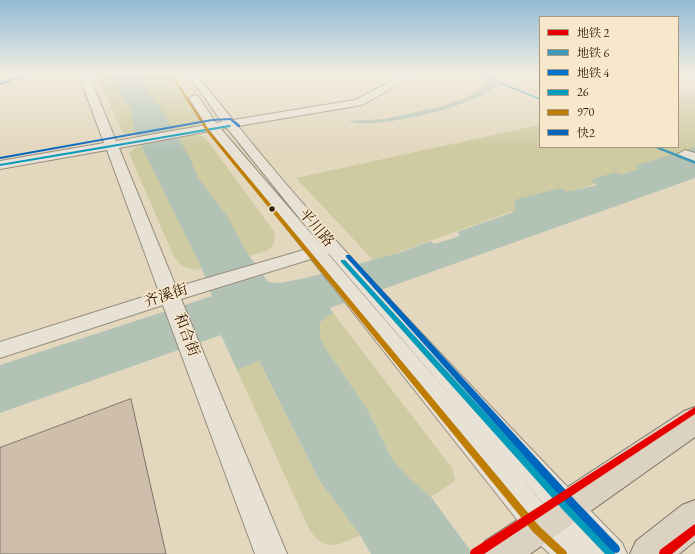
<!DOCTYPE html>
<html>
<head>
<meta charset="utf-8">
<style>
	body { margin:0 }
	#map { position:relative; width:695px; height:554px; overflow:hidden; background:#e3d7be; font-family:"EB Garamond","Noto Serif SC",serif }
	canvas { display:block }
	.legend { position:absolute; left:539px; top:16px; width:140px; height:132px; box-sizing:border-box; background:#f7e8cb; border:1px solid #ab9881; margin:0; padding:5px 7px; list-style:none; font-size:12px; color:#392012 }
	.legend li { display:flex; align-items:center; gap:8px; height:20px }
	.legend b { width:20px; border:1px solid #ab9881 }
</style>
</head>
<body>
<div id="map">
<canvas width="695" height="554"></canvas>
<ul class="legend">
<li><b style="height:5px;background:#e60000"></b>地铁 2</li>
<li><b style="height:5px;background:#3e9aba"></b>地铁 6</li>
<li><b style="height:5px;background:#0072ce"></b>地铁 4</li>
<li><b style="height:5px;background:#069bbb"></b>26</li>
<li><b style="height:5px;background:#be7e05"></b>970</li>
<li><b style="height:5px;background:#0065bd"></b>快2</li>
</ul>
</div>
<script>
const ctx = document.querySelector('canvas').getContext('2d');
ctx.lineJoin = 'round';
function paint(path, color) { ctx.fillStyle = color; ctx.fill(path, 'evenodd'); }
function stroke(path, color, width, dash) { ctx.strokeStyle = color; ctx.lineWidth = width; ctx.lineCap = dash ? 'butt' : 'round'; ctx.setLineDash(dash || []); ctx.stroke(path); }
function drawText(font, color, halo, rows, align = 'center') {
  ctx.font = font + ' "EB Garamond","Noto Serif SC",serif'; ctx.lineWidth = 3; ctx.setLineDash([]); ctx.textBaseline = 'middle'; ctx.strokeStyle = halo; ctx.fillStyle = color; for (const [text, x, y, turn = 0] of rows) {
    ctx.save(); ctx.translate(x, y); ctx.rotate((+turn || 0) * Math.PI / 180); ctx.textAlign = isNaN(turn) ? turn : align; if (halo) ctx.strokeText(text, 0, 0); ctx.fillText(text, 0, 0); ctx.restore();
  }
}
paint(new Path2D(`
	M95 73H173L203 124C191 128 133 137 123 133Z
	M695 92V151L521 208 374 261 296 178 540 125V147H678V96Z
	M193 135 202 136 207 140 275 233 274 244 267 251 194 270 182 266 174 257 129 153 137 146Z
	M333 313 452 468 455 479 453 482 431 497 411 480 393 461 367 409 324 346 320 338V323L327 316Z
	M258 360 319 480 360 535C339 545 327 553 310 531L237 370Z`), '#cecaa1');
paint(new Path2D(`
	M111 73H139L151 96 159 105 190 158 198 178 227 216 246 251 268 282 280 283 306 278 398 253 431 241 434 244 460 236 457 232 511 213 516 209 514 200 561 188 567 192 597 185 590 180 616 172 621 175 639 169 635 166 695 147V178L330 308 333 313 327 316 320 323V338L324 346 367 409 393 461 411 480 431 497 473 554H371L360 535 319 480 259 361 237 370 221 335 0 413V365L212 296 202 269 135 133 131 110 115 86 114 78Z
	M479 73C487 73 491 74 496 80L497 86C477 106 373 131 348 121L385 119 440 107 465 98 487 85V79Z`), '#b2c3b6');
const building = new Path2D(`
	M131 399 166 554H0V448Z`);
paint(building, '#cfbeac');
stroke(building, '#7e7567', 1);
const minor = new Path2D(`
	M78 73H88L116 141 206 125 189 98 194 95 198 96 216 123 222 122 187 73H195L233 120 355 100 407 73H417L416 75 362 105 238 126C297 200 362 270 427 339 492 408 556 476 622 543L627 554H550L530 536 311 259 181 299 287 554H255L163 305 0 358V342L159 292 107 150 0 169V161L104 143ZM227 128 321 245 221 129ZM210 131 304 250 176 287 119 148ZM328 254H329L462 409ZM510 465 555 517 552 514Z
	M686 73H695V77L687 75Z
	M685 150 695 153V162L680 157 678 154Z`);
const major = new Path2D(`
	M695 407V437L530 554H479L485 541 684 411Z
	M695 500V541L679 554H630L636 541 682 505Z`);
stroke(minor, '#978d7d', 2);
stroke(major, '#7e7567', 2);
paint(minor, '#e8e1d5');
paint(major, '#dbd2c1');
paint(new Path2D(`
	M229 125 231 126 230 127 0 166V164Z
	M341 260H345L569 504 614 551 615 554H605L563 510 341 262Z`), '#069bbb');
paint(new Path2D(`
	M173 76 209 130 539 526 566 551 567 554H557L533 532 207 132 172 77Z`), '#be7e05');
paint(new Path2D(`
	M231 118 240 125V127H238L230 120 212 121 0 159V157L212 119Z
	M346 255H350L574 499 619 546 620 549 619 552 616 553 613 552 568 505 346 257Z`), '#0065bd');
paint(new Path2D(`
	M695 407V414L484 554H470L471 550Z
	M695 524V535L672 554H659L660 550 692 526Z`), '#e60000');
paint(new Path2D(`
	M474 73H477L540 98V100Z
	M653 147H659L695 161V164Z`), '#3e9aba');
paint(new Path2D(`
	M29 73H32L0 85V83Z`), '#0072ce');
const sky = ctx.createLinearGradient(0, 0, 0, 150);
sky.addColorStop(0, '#92bad4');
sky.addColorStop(0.49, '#f2ede2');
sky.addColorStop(1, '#f2ede200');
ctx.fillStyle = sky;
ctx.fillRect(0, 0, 695, 150);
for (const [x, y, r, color] of [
	[272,209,3.5,"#392012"]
]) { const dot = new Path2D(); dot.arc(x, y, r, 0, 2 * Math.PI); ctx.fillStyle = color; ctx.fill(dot); stroke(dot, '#f7e8cb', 1.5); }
drawText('15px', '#392012', '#f7e8cb', [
	["平川路",316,228,50],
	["齐溪街",166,296,-18],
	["和合街",186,335,69]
]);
</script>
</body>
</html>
